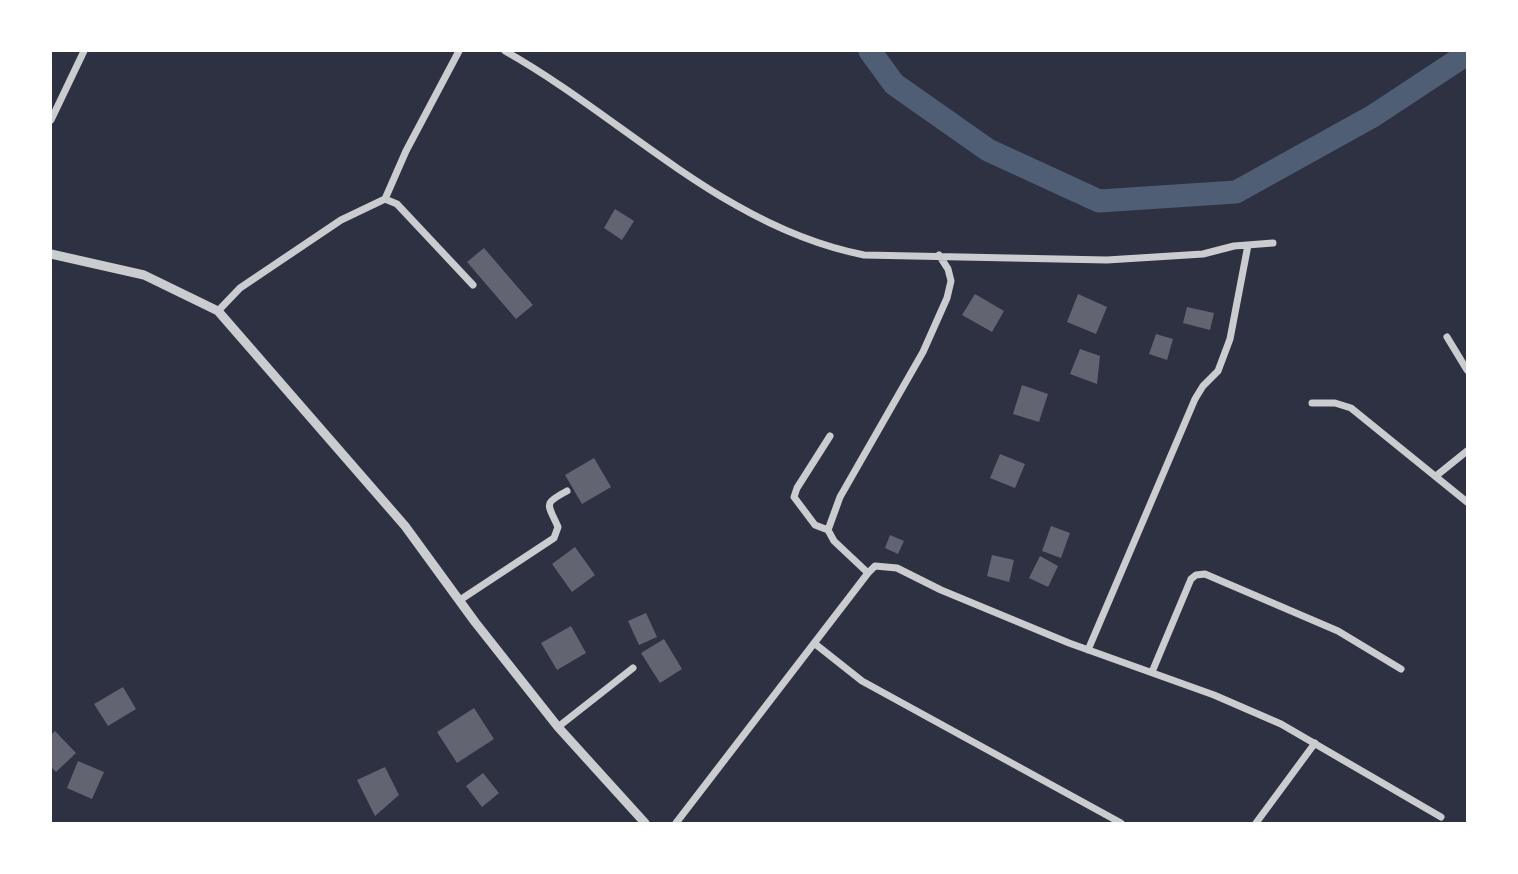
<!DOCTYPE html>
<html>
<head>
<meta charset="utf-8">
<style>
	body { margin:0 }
	#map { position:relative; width:1518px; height:874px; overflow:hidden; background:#2d3142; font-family:Commissioner,sans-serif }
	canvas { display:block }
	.frame { position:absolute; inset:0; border:52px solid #fff; pointer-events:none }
</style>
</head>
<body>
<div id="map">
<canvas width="1518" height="874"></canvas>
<div class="frame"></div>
</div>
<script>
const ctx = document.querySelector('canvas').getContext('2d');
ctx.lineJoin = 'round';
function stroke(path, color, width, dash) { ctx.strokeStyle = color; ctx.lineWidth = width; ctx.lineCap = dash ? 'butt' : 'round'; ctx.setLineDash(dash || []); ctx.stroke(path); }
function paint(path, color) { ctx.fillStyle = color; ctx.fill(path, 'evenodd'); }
stroke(new Path2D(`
	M870 51 894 84 988 150 1099 201 1236 192 1373 116 1467 54`), '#4f5d75', 23);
paint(new Path2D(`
	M615 209 634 221 622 240 604 228Z
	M484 248 533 305 516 319 467 262Z
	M975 294 1004 311 992 332 962 315Z
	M1078 294 1107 307 1096 334 1067 322Z
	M1187 307 1214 313 1210 330 1183 323Z
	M1156 334 1173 339 1167 360 1149 354Z
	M1080 349 1100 356 1097 384 1070 374Z
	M1022 385 1048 394 1039 422 1013 414Z
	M1000 454 1025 464 1015 488 990 478Z
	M594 458 611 487 582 504 565 475Z
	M1051 526 1070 533 1061 558 1042 551Z
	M890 535 904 541 898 554 885 548Z
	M575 547 595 575 572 592 552 564Z
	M992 555 1014 560 1009 582 987 576Z
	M1040 556 1058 566 1048 587 1029 578Z
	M646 613 657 637 639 645 628 621Z
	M571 626 586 653 557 670 541 643Z
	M664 639 682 669 660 683 641 653Z
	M123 687 136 709 108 726 94 704Z
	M474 708 494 739 457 763 437 732Z
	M55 731 76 753 56 772 51 767V735Z
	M78 761 104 772 92 799 67 788Z
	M385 767 399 795 375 816 357 780Z
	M483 773 499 793 482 807 466 786Z`), '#626471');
stroke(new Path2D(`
	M505 51C624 118 725 228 864 255L1107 260 1203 254 1234 246 1273 243
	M51 120 84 51
	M385 199 406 151 459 51
	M218 311 240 288 341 220 385 199 397 204 473 285
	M1447 337 1467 370
	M1312 403H1335L1351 408 1467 502
	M1436 476 1467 451
	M828 530 815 525 794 497 797 488 830 436
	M868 573 834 541 828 530 840 497 923 352 947 298 951 281 948 269 939 255
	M460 600 554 538 558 527C548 504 542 504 567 491
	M814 643 862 681 1121 823
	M1088 650 1195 399 1203 386 1218 371 1230 339 1248 245
	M1152 672 1191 579 1196 575 1205 574 1338 631 1401 669
	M558 727 633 668
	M676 823 868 573 875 566 897 568 941 590 1069 643 1214 695 1281 724 1441 817
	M1256 823 1315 743`), '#caccd0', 7);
stroke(new Path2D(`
	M51 254 144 275 218 311 405 526 475 622 558 727 645 823`), '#caccd0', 9);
</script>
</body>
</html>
